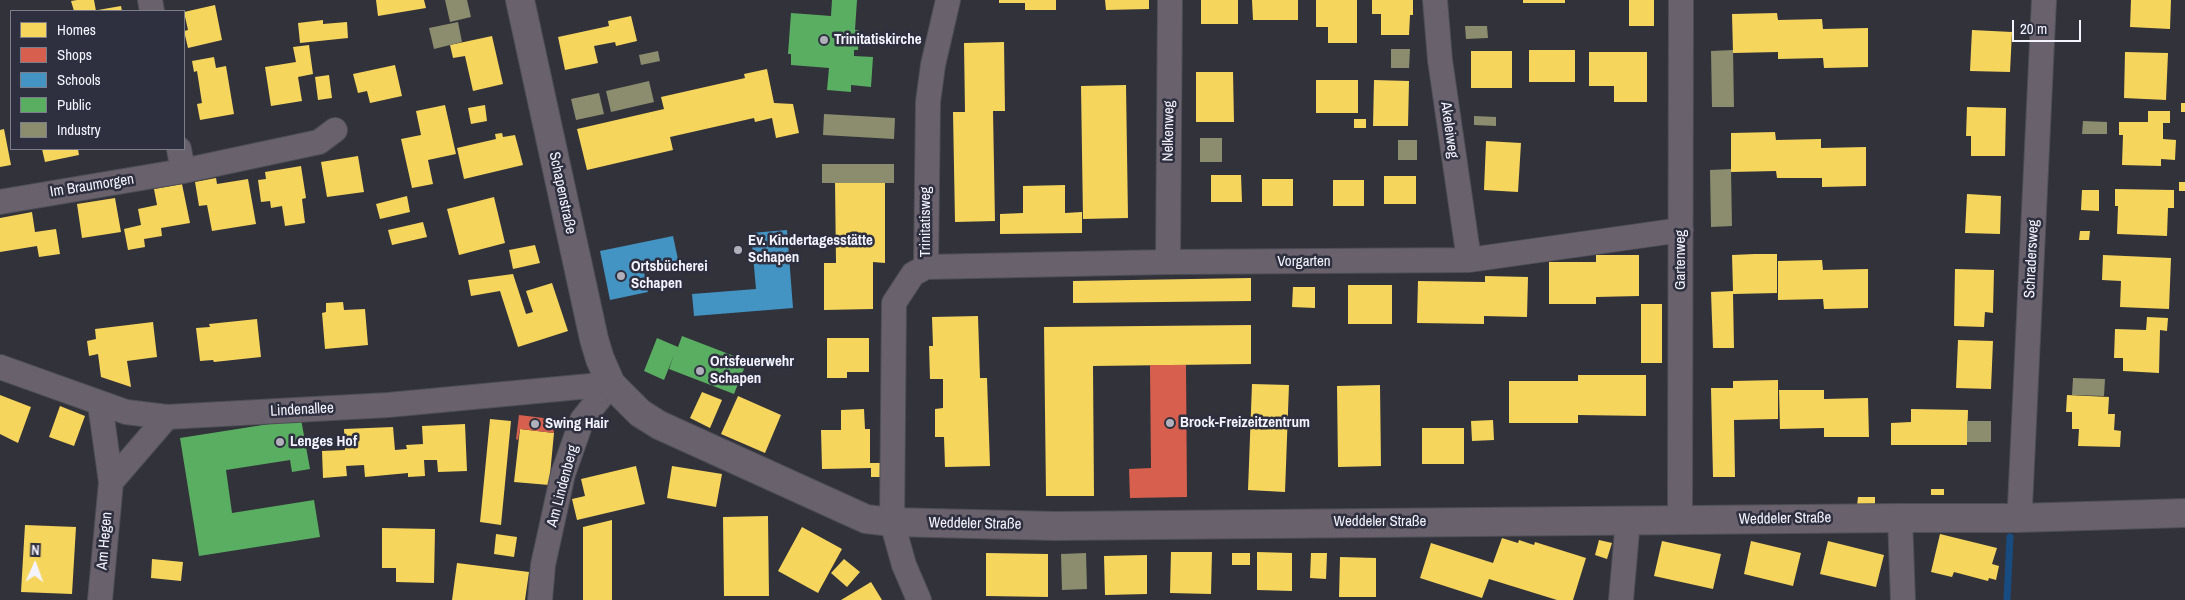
<!DOCTYPE html>
<html>
<head>
<meta charset="utf-8">
<style>
	body { margin:0 }
	#map { position:relative; width:2185px; height:600px; overflow:hidden; background:#32323b; font-family:"Archivo Narrow",sans-serif }
	canvas { display:block }
	.legend { position:absolute; left:10px; top:10px; width:175px; height:140px; box-sizing:border-box; background:#2e2f3f; border:1px solid #7d7e8c; margin:0; padding:6px 9px; list-style:none; font-size:15px; color:#f3f4ff }
	.legend li { display:flex; align-items:center; gap:10px; height:25px }
	.legend b { width:25px; border:1px solid #7d7e8c }
	.north { position:absolute; left:10px; top:540px; width:50px; height:50px; -webkit-text-stroke:4px #2e2f3f; paint-order:stroke; rotate:2deg; font-size:14px; font-weight:700; line-height:20px; text-align:center; color:#f3f4ff }
	.north::after { content:''; display:block; margin:auto; width:18px; height:22px; background:#f3f4ff; clip-path:polygon(50% 0,100% 100%,50% 72%,0 100%) }
	.scale { position:absolute; left:2012px; top:20px; width:69px; height:22px; box-sizing:border-box; border:2px solid #f3f4ff; border-top:0; padding-left:6px; font-size:15px; line-height:18px; white-space:nowrap; color:#f3f4ff; -webkit-text-stroke:4px #2e2f3f; paint-order:stroke }
</style>
</head>
<body>
<div id="map">
<canvas width="2185" height="600"></canvas>
<ul class="legend">
<li><b style="height:14px;background:#f6d55c"></b>Homes</li>
<li><b style="height:14px;background:#d6604d"></b>Shops</li>
<li><b style="height:14px;background:#4393c3"></b>Schools</li>
<li><b style="height:14px;background:#5aae61"></b>Public</li>
<li><b style="height:14px;background:#8c8c6e"></b>Industry</li>
</ul>
<div class="north">N</div>
<div class="scale">20 m</div>
</div>
<script>
const ctx = document.querySelector('canvas').getContext('2d');
ctx.lineJoin = 'round';
function paint(path, color) { ctx.fillStyle = color; ctx.fill(path, 'evenodd'); }
function stroke(path, color, width, dash) { ctx.strokeStyle = color; ctx.lineWidth = width; ctx.lineCap = dash ? 'butt' : 'round'; ctx.setLineDash(dash || []); ctx.stroke(path); }
function drawText(font, color, halo, rows, align = 'center') {
  ctx.font = font + ' "Archivo Narrow",sans-serif'; ctx.lineWidth = 5; ctx.setLineDash([]); ctx.textBaseline = 'middle'; ctx.strokeStyle = halo; ctx.fillStyle = color; for (const [text, x, y, turn = 0] of rows) {
    ctx.save(); ctx.translate(x, y); ctx.rotate((+turn || 0) * Math.PI / 180); ctx.textAlign = isNaN(turn) ? turn : align; if (halo) ctx.strokeText(text, 0, 0); ctx.fillText(text, 0, 0); ctx.restore();
  }
}
paint(new Path2D(`
	M77 0H94L96 11H74L71 1Z
	M376 0H424L426 8 378 16Z
	M999 0H1056V10H1025V3H999Z
	M1105 0H1149V9L1106 10Z
	M1201 0H1238V24H1201Z
	M1252 0H1298V20H1253Z
	M1316 0H1357V43H1328V27H1316Z
	M1372 0H1413V15H1410L1409 35H1381V14H1372Z
	M1523 0H1565V3H1523Z
	M1629 0H1654V26H1629Z
	M2131 0H2171L2170 29 2130 27Z
	M215 5 222 40 188 48 184 31 188 30 184 12Z
	M121 6 122 11H98V10Z
	M1777 13 1778 20 1822 19 1823 29 1868 28V67L1824 68 1823 58 1778 59V52L1733 53 1732 14Z
	M631 16 637 41 616 46 615 42 594 46 598 63 565 70 558 37 609 26 608 21Z
	M323 20V24L347 22 348 38 300 43 298 23Z
	M1972 30 2012 32 2010 72 1970 71Z
	M492 36 503 84 473 91 465 56 453 58 450 45Z
	M1004 42 1005 111H993L995 221 955 222 953 112H965L964 43Z
	M309 45 313 74 298 77 302 101 271 106 265 67 296 62 293 47Z
	M1529 50H1575V82H1529Z
	M1471 51H1512V88H1471Z
	M1589 52H1647V102H1614V86H1589Z
	M2125 52 2168 53 2166 100 2124 98Z
	M214 57 216 68 226 66 234 114 200 120 197 104 202 103 197 71 194 72 192 61Z
	M395 65 402 96 370 103 367 91 358 93 353 74Z
	M767 69 774 103 793 104 799 133 776 138 772 118 755 122 754 118 670 137 673 150 587 170 577 129 664 109 661 97 745 78 744 74Z
	M1196 72H1233L1234 122H1196Z
	M329 75 332 98 318 100 315 77Z
	M1316 80H1358V113H1316Z
	M1374 80 1409 81 1408 126H1373Z
	M1126 85 1128 218 1083 219 1081 86Z
	M2181 103H2185V112H2181Z
	M445 105 456 154 428 160 433 184 412 188 401 139 421 135 416 111Z
	M485 105 487 121 471 124 468 108Z
	M1967 107 2006 108 2005 156H1971V136H1966Z
	M2148 111H2170V123H2163V139L2176 140 2175 160 2161 159V166L2122 165 2123 135H2119V122H2148Z
	M1354 119H1366V128H1354Z
	M4 129 11 165 0 167V130Z
	M1775 132 1776 140 1821 139V148L1866 147V186L1822 187V178H1777L1776 171 1731 172V133Z
	M502 133 503 137 515 135 523 165 464 179 457 148 496 139 495 134Z
	M1486 141 1521 143 1518 192 1484 190Z
	M42 149H78L79 155 45 162Z
	M358 156 364 192 327 197 321 162Z
	M301 166 306 198 302 199 305 223 285 226 282 206 271 208 270 201 261 202 258 180 266 179 265 172Z
	M1211 175H1241L1242 202H1211Z
	M1384 176H1416V204H1384Z
	M216 178 217 184 248 179 256 224 212 231 207 205 199 206 195 182Z
	M1262 179H1293V206H1262Z
	M1333 180H1364V206H1333Z
	M835 182 885 183V263L873 262V309L824 310V263H836Z
	M2179 182H2185V191H2179Z
	M182 184 190 223 161 228 162 236 144 239 145 247 128 250 124 229 141 225 138 209 157 205 154 189Z
	M1065 185V213L1082 212V233L1000 234V214L1023 213V186Z
	M2115 189 2174 190V208H2168L2167 236 2117 234 2118 206H2115Z
	M2082 190H2099V211L2081 210Z
	M1967 194 2001 196 2000 234 1965 233Z
	M407 196 410 212 380 219 376 204Z
	M494 197 505 243 459 255 447 209Z
	M115 198 121 232 82 238 77 204Z
	M32 212 35 232 56 229 60 254 39 257 37 246 0 252V218Z
	M423 222 427 237 392 245 388 230Z
	M2080 231H2090L2089 240H2079Z
	M535 245 540 263 513 269 509 250Z
	M1755 254H1777V293L1733 294 1734 348H1713L1711 292 1733 291 1732 255Z
	M1596 255H1639V296L1596 297V304H1549V262H1596Z
	M2103 255 2171 258 2169 309 2120 307 2121 281 2102 280Z
	M1822 260 1823 270 1868 269V308L1824 309 1823 299 1778 300V261Z
	M1955 269 1994 270 1993 313 1985 312 1984 327 1954 326Z
	M513 274 526 314 533 312 526 291 552 283 568 331 518 347 500 291 471 296 468 280Z
	M1485 276 1528 277 1527 317 1484 316V324L1417 323 1418 281 1485 282Z
	M1251 278V301L1073 303V281Z
	M1348 285H1392V324H1348Z
	M1293 287H1315V308L1292 307Z
	M343 302 344 310 365 309 368 345 325 349 322 313 326 312V303Z
	M1641 304H1662V363H1641Z
	M978 316 980 378H987L990 466 945 467 944 437H935V409L943 408V379H930L929 346H933L932 317Z
	M2147 317 2168 318 2167 331 2160 330 2159 373 2123 371V358H2114L2115 329 2146 330Z
	M257 319 261 357 214 362 213 360 200 361 196 328 210 327 209 324Z
	M153 322 157 357 127 361 131 387 101 377 98 354 89 356 87 341 96 339 95 329Z
	M1251 325V364L1093 366 1094 496H1046L1044 327Z
	M827 338H869V372H847V378H827Z
	M1958 340 1993 341 1991 389 1956 388Z
	M1578 375H1646V416L1578 415V423H1509V381H1578Z
	M1778 380V419L1734 420 1735 477H1713L1711 388H1733V381Z
	M1252 384 1289 385 1285 492 1248 490Z
	M1380 385 1381 466 1338 467 1337 386Z
	M1779 390H1824V399L1868 398 1869 437H1824V428L1780 429Z
	M702 392 722 400 710 428 690 418Z
	M0 395 31 407 18 443 0 434Z
	M2067 395 2109 397 2108 414H2115L2114 430 2121 431 2120 447 2078 446 2079 429H2072V412H2066Z
	M738 396 781 415 765 453 721 434Z
	M60 406 85 416 74 446 49 437Z
	M864 409 865 429H870V463H880V477H871V468L822 469 821 430H841V410Z
	M1911 409 1968 410 1967 445H1891V423L1911 422Z
	M490 419 511 421 501 525 480 522Z
	M1493 420 1494 440 1472 441 1471 421Z
	M465 424 467 471 438 472 437 460H424L425 476 408 477V473L365 477 364 465 346 466 347 476 323 478 322 451 345 450 344 429 393 427 395 450 407 449 406 445 423 444 422 426Z
	M1422 428H1464V464H1422Z
	M520 429 554 433 549 485 514 482Z
	M636 466 645 504 577 520 572 499 585 496 581 479Z
	M672 466 722 474 716 507 667 498Z
	M1931 489H1944V495H1931Z
	M1858 497H1875V506H1857Z
	M768 516 769 596H724L723 517Z
	M612 520V600H583V527Z
	M25 525 76 527 72 594 21 592Z
	M802 527 842 549 818 593 778 571Z
	M382 528 435 529 434 583 396 582V568H382Z
	M496 534 517 537 514 557 494 554Z
	M1940 534 1997 548 1992 564 1999 566 1996 580 1989 578 1988 581 1954 572 1952 577 1931 572Z
	M1502 538 1518 543 1519 540 1534 545 1535 542 1586 558 1573 600H1557L1489 579 1482 598 1420 578 1431 543 1493 563Z
	M1599 540 1612 543 1607 559 1595 555Z
	M1662 541 1721 554 1713 589 1654 576Z
	M1751 541 1801 553 1793 586 1744 574Z
	M1828 541 1884 555 1876 587 1820 574Z
	M1171 552H1212L1211 594 1170 593Z
	M1257 552 1292 553V591L1257 590Z
	M986 553 1048 554V597L986 596Z
	M1232 553H1250V565H1232Z
	M1311 553H1327L1326 579 1310 578Z
	M1147 555V594L1105 595 1104 556Z
	M1340 557 1376 558V597H1339Z
	M152 559 183 562 181 581 151 578Z
	M844 559 860 572 847 587 831 573Z
	M457 563 529 572 525 600H452Z
	M871 582 882 600H841Z`), '#f6d55c');
paint(new Path2D(`
	M1150 365H1186L1187 497 1130 498 1129 469 1151 468Z
	M519 415 552 419 554 433 520 429 518 440 516 439Z`), '#d6604d');
paint(new Path2D(`
	M787 230 793 308 694 316 692 294 756 289 751 233Z
	M673 236 679 264 644 272 648 292 610 300 600 251Z`), '#4393c3');
paint(new Path2D(`
	M832 0H857L855 30H859L858 50H854V56L873 57 871 87 851 85V92L827 90 829 68 791 65V54H788L791 13 831 16Z
	M682 336 747 361 734 394 669 369 674 355 664 380 644 371 657 338 678 347Z
	M301 419 310 469 292 472 290 460 226 470 232 513 314 500 320 537 199 556 180 438Z`), '#5aae61');
paint(new Path2D(`
	M445 0H467L471 17 450 22Z
	M458 22 462 42 434 49 429 28Z
	M1465 26H1487L1488 38 1466 39Z
	M1391 49H1410L1409 68H1391Z
	M1733 50 1734 107H1712L1711 51Z
	M658 51 660 61 641 65 639 55Z
	M649 81 654 102 611 112 606 91Z
	M599 93 604 114 576 120 571 99Z
	M824 114 895 118 894 139 823 135Z
	M1474 116 1496 117V126L1474 125Z
	M2083 121 2107 122V134H2082Z
	M1200 138H1222V162H1200Z
	M1398 140H1417V160H1398Z
	M822 164H894V183H822Z
	M1731 169 1732 226 1711 227 1710 170Z
	M2073 378 2105 379 2104 396 2072 395Z
	M1967 421H1991V442H1967Z
	M1086 553 1087 589 1062 590 1061 554Z`), '#8c8c6e');
stroke(new Path2D(`
	M2007 600 2010 537`), '#184c81', 7);
const minor = new Path2D(`
	M150 0 152 11
	M1435 0 1440 60 1469 260
	M183 171 319 142 335 130
	M0 202 183 171 179 149
	M1168 262 1170 0
	M926 267 1168 262 1469 260 1681 230
	M0 367 126 412 167 417 388 405 611 384
	M100 404 111 482
	M1900 518 1903 600
	M2018 518 2020 506 2044 0
	M1680 521 1681 0
	M100 600 111 482 167 417
	M540 600 543 565 563 474 582 420 611 384
	M919 600 904 565 892 522 894 303 913 274 926 267 928 102 933 65 948 0
	M1621 600 1628 520`);
const tertiary = new Path2D(`
	M520 0 594 339 600 359 611 384 640 413 659 425 866 519 892 522 1055 526 1900 518H2018L2185 513`);
stroke(minor, '#4e4e56', 26);
stroke(tertiary, '#4e4e56', 30);
stroke(minor, '#69626c', 24);
stroke(tertiary, '#69626c', 28);
for (const [x, y, r, color] of [
	[824,40,5,"#afb0ba"],
	[738,250,5,"#afb0ba"],
	[621,276,5,"#afb0ba"],
	[700,371,5,"#afb0ba"],
	[1170,423,5,"#afb0ba"],
	[535,424,5,"#afb0ba"],
	[280,442,5,"#afb0ba"]
]) { const dot = new Path2D(); dot.arc(x, y, r, 0, 2 * Math.PI); ctx.fillStyle = color; ctx.fill(dot); stroke(dot, '#2e2f3f', 2); }
drawText('bold 15px', '#f3f4ff', '#2e2f3f', [
	["Trinitatiskirche",834,40],
	["Ev. Kindertagesstätte",748,241],
	["Schapen",748,258],
	["Ortsbücherei",631,267],
	["Schapen",631,284],
	["Ortsfeuerwehr",710,362],
	["Schapen",710,379],
	["Brock-Freizeitzentrum",1180,423],
	["Swing Hair",545,424],
	["Lenges Hof",290,442]
], 'left');
drawText('15px', '#f3f4ff', '#2e2f3f', [
	["Akeleiweg",1449,130,82],
	["Nelkenweg",1169,131,-89],
	["Im Braumorgen",92,186,-9],
	["Schapenstraße",562,193,78],
	["Trinitatisweg",926,222,-90],
	["Schradersweg",2032,259,-87],
	["Gartenweg",1681,260,-90],
	["Vorgarten",1304,262],
	["Lindenallee",302,410,-3],
	["Am Lindenberg",563,486,-75],
	["Weddeler Straße",1785,519,-1],
	["Weddeler Straße",1380,522],
	["Weddeler Straße",975,524,1],
	["Am Hegen",105,541,-85]
]);
</script>
</body>
</html>
